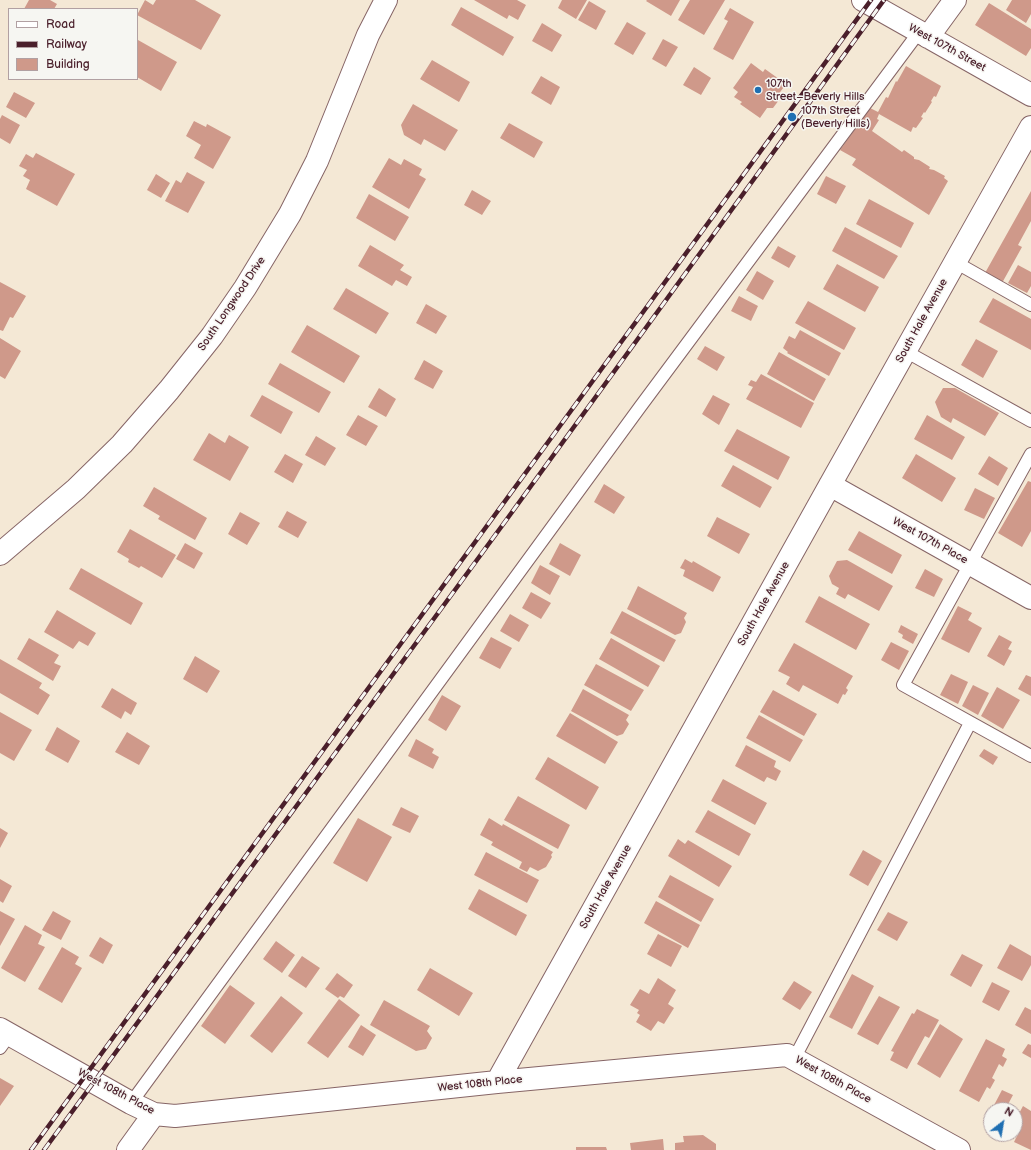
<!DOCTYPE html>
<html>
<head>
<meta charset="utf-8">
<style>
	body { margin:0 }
	#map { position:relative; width:1031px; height:1150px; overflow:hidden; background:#f4e8d5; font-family:"Balsamiq Sans",sans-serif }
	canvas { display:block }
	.legend { position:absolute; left:8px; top:8px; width:130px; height:72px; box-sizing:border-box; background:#f6f6f2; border:1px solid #b1a0a2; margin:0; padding:5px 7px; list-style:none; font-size:12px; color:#4a1f2b }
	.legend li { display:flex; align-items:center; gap:8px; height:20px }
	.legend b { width:20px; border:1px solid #b1a0a2 }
	.north { position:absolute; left:983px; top:1102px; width:40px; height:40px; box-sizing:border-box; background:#f6f6f2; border:1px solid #b1a0a2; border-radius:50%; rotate:31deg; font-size:11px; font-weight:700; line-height:16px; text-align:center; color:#4a1f2b }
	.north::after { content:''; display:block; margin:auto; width:14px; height:18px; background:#1f6fb2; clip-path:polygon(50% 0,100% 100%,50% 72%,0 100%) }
</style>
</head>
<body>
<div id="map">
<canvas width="1031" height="1150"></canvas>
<ul class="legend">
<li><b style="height:5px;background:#fff"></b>Road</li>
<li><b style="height:5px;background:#4a1f2b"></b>Railway</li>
<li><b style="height:11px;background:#cf998a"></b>Building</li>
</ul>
<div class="north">N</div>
</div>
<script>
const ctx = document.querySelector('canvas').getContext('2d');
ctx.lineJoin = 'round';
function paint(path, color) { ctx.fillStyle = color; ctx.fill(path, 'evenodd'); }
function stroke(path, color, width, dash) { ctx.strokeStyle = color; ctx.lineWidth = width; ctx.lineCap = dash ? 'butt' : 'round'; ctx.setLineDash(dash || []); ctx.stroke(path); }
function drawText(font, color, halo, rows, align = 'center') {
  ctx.font = font + ' "Balsamiq Sans",sans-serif'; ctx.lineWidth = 3; ctx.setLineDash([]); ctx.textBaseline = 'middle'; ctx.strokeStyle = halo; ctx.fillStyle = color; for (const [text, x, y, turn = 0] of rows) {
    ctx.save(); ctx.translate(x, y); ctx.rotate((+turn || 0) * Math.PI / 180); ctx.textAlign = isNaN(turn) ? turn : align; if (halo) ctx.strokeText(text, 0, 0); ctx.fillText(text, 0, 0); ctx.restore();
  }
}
paint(new Path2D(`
	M29 0H50L57 4 54 9H24Z
	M145 0 153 5 156 0H195L221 15 201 50 137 15Z
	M474 0H517L526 5 518 20 509 15 507 19Z
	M562 0H587L576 19 558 8Z
	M647 0H680L671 16 646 1Z
	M690 0H725L704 35 678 20Z
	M1012 0H1031V14L1026 23 1006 10Z
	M589 1 606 11 596 30 578 20Z
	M989 3 1031 29V48L1026 56 975 25Z
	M461 7 514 37 503 56 451 25Z
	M730 8 754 22 733 60 713 49 728 21 724 19Z
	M627 22 646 33 633 55 614 44Z
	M542 23 562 35 552 52 532 41Z
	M663 39 678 47 666 67 652 59Z
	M138 40 177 62 161 91 137 77Z
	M432 60 470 82 459 102 420 79Z
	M751 63 763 72 765 69 786 84 778 95 779 100 773 108H767L760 118 740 104 742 102 734 97 738 92 733 88Z
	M906 66 941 86 936 97 934 96 931 101 932 102 925 113 924 112 921 117 923 118 916 128 913 127 911 132 879 114 877 119 879 120 872 131 902 152 904 150 914 157V159L919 160 930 167 929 169 934 170 945 176 944 178 948 181 929 215 852 165 856 159 840 150 870 108 878 112 886 97 888 98 896 81 897 82Z
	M694 67 711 78 701 95 683 85Z
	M541 76 560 87 551 105 531 93Z
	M14 92 35 103 26 118 6 107Z
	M413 104 458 130 445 151 424 139 421 145 404 135 401 125Z
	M2 115 20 125 10 144 0 138V119Z
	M194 121 206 127 207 124 231 137 213 169 194 158 201 145 186 136Z
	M509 123 543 142 534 158 500 138Z
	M36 153 75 174 57 206 26 189 30 180 23 176 27 170 19 166 26 154 33 158Z
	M389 158 401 165 404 159 422 169 419 175 426 179 409 209 372 187Z
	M187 172 205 182 188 213 165 201 176 180 181 183Z
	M156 174 170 183 161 198 147 190Z
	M826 176 846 186 836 204 817 194Z
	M472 190 491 201 482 215 464 205Z
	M1031 191V221L1018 245 1022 247 1002 283 985 273Z
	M369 194 409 217 395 241 356 218Z
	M869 199 914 223 901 248 856 224Z
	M845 227 898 256 884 279 832 251Z
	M370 245 404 265 400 270 412 277 407 286 396 280 392 286 358 266Z
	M778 246 796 256 789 268 771 258Z
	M837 264 879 287 865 312 823 289Z
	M1018 265 1031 272V286L1027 293 1008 283Z
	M757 271 774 281 763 300 746 290Z
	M0 282 26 296 13 318 10 317 3 331 0 330Z
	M346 288 389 313 376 334 333 309Z
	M739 296 758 306 751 321 731 311Z
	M993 298 1031 319V350L979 322Z
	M808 301 856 328 844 350 795 323Z
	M426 304 447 316 436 334 416 323Z
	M307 325 360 356 344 383 291 352Z
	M800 330 841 353 829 376 787 353 788 352 783 348 789 336 795 339Z
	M0 338 21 351 5 379 0 376Z
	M976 339 998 351 983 378 961 365Z
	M705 346 725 357 717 371 697 359Z
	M779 352 826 379 814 401 767 374Z
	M424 360 443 371 433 389 414 379Z
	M280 363 331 392 319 413 268 384Z
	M761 374 814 403 801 428 746 399 753 387 748 385 751 380 756 382Z
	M379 388 396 399 386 417 368 407Z
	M943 388H955L999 413 985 436 953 418 951 423 941 417 935 402Z
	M262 395 293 412 281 434 250 416Z
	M713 395 730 404 719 425 702 414Z
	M358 415 378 426 366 446 346 435Z
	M927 415 965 437 952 460 914 439Z
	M737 429 790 457 778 480 724 451Z
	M209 433 225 443 229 435 249 447 230 481 193 460Z
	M316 436 336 448 325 466 305 455Z
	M285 454 303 464 293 483 274 472Z
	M916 454 956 478 942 502 902 478Z
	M989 456 1008 468 998 486 978 474Z
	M733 465 772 487 760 508 721 486Z
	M1028 481 1031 482V531L1022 547 998 533Z
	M604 484 625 497 614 514 594 502Z
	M154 487 207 518 195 540 158 519 160 516 143 506Z
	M975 488 995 498 984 519 964 510Z
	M287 511 307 522 298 538 278 527Z
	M240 512 260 523 247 545 228 534Z
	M717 517 750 534 739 554 707 536Z
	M130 529 176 555 162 578 141 566 139 568 128 562 129 559 117 552Z
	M859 531 902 555 892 574 848 550Z
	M185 543 203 553 194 569 176 559Z
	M560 543 581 555 570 576 549 564Z
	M685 559 692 563 693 561 721 577 713 592 683 576 685 570 680 568Z
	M847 560 893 586 879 611 848 594 845 599 836 594 839 588 832 584 829 576 837 561Z
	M540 565 560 576 550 595 531 583Z
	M81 568 143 603 131 625 69 589Z
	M925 569 943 579 934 597 915 588Z
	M638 586 687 613 684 618 686 622 681 633 675 635 627 609Z
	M531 592 551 603 541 619 522 608Z
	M819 596 870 624 856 650 805 622Z
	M958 606 972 613 968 620 982 628 969 653 941 639Z
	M57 610 96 633 88 646 79 641 73 649 44 632Z
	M622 611 676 640 664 662 610 633Z
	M510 614 529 625 519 642 500 631Z
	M901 625 918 634 913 644 902 638 903 635 898 632Z
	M999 635 1012 642 1008 649 1012 651 1004 666 987 656Z
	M491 637 512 648 500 669 479 658Z
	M29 638 59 655 54 663 61 666 53 681 17 659Z
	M611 638 660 666 648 687 599 659Z
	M891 642 909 651 899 670 881 660Z
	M794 643 853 676 846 688 848 690 845 695 843 694 838 704 803 685 799 692 786 684 790 677 778 671Z
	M195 656 220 671 207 693 183 679Z
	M0 659 42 683 39 688 50 695 38 715 0 693Z
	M596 664 644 690 631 711 584 685Z
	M951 674 968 682 958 704 940 695Z
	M1026 675 1031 677V696L1018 689Z
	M973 685 989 693 978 715 962 706Z
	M997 687 1020 700 1003 729 981 716Z
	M112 688 137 703 131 715 125 711 121 719 101 707Z
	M583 689 629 715 626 720 629 724 623 734 617 736 571 711Z
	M773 690 817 714 804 736 760 712Z
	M442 695 461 706 446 731 428 720Z
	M0 712 32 730 14 761 0 753Z
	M570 713 618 742 605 764 556 736Z
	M759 715 803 740 790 762 746 738Z
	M57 727 80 741 68 763 45 750Z
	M127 732 150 746 139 765 115 752Z
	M416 739 434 749 432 753 439 757 433 769 408 756Z
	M746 745 776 761 774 767 781 771 776 781 767 777 764 782 735 766Z
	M984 749 998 757 993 765 979 756Z
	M548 757 599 787 586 810 535 779Z
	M723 779 767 803 755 825 711 801Z
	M518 796 570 825 558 849 504 820Z
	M401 807 419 816 410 833 392 825Z
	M708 810 751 834 739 856 695 832Z
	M358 818 392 837 367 882 333 863Z
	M489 818 502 826 503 824 553 852 551 855 552 857 546 867 538 871 530 867 527 872 519 868 522 862 491 845 493 842 480 835Z
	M0 828 8 833 0 848Z
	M678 839 685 844 688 840 732 866 719 887 668 856Z
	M863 850 882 861 868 886 849 875Z
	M486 852 539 880 527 903 474 875Z
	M670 875 714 899 701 922 658 897Z
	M0 879 12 886 3 903 0 901Z
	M479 889 527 915 516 936 468 909Z
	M656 901 700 925 688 948 644 923Z
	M0 911 15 919 0 946Z
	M53 911 71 921 61 940 42 930Z
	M888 912 908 922 897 941 877 930Z
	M25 925 42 935 38 944 45 947 25 982 1 968Z
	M658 934 682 946 671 967 647 954Z
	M100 937 113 945 103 964 89 956Z
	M276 941 295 955 282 973 263 959Z
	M1010 944 1031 956V965L1022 981 997 968Z
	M62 947 79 957 75 964 82 968 62 1003 38 989Z
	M962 954 983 965 971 987 950 975Z
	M302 956 320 968 306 988 288 976Z
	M430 968 473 993 459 1016 417 990Z
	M337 973 353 985 344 998 340 996 338 998 325 989Z
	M852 974 874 986 852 1029 829 1017Z
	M658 978 676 990 668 1004 674 1008 664 1024 658 1021 651 1031 636 1022 640 1015 637 1013 639 1010 630 1005 640 989 649 994Z
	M794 981 812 992 800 1010 782 999Z
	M992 982 1010 991 999 1011 982 1002Z
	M230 985 255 1003 225 1044 201 1026Z
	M281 996 303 1013 272 1053 250 1036Z
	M879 996 900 1007 878 1045 857 1034Z
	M339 999 360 1015 328 1058 307 1043Z
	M384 1000 430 1026 427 1031 432 1038 426 1049 416 1051 370 1025Z
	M1025 1007 1031 1010V1034L1015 1025Z
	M917 1009 939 1020 929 1038 925 1036 907 1069 890 1060 894 1052 891 1051 912 1013 914 1014Z
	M940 1024 963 1039 940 1078 917 1064Z
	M361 1025 376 1035 363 1056 348 1047Z
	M986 1039 1005 1049 1002 1056 1007 1059 1003 1067 999 1064 992 1078 995 1080 990 1089 987 1087 979 1102 959 1091Z
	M1028 1044 1031 1045V1058L1022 1053Z
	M0 1078 14 1086 0 1106Z
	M1002 1090 1013 1095 1005 1110H995L992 1109Z
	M1023 1106 1031 1111V1150L1014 1142 1018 1134 1015 1132 1019 1125 1015 1122V1121Z
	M703 1135 716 1144V1150H675V1143L684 1142 683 1136Z
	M663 1139 664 1150H631L630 1143Z
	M576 1147H606L607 1150H576Z`), '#cf998a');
const service = new Path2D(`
	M955 262 1031 305
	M905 351 1031 421
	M1031 454 903 685 1031 756
	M0 1048 10 1034
	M794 1059 970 723
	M131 1103 640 407 919 32`);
const minor = new Path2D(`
	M863 0 1031 95
	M928 37 955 0
	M830 485 1031 598
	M0 1029 131 1103 154 1114 175 1116 497 1082 787 1055 959 1150
	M497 1082 830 485 1031 127
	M128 1150 154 1114`);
const tertiary = new Path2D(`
	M0 554 76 489 122 444 169 390 212 336 245 288 290 214 317 161 368 35 386 0`);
stroke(service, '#866566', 14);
stroke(minor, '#866566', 24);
stroke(tertiary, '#866566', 24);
stroke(service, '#fff', 12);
stroke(minor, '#fff', 22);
stroke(tertiary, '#fff', 22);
const rail = new Path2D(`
	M31 1150 871 0
	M44 1150 507 519 884 0`);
stroke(rail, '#4a1f2b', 4.5);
stroke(rail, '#f6f6f2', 3, [9]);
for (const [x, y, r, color] of [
	[758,90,4,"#1f6fb2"],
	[792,117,5,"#1f6fb2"]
]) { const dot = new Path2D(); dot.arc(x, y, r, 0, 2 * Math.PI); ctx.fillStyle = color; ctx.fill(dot); stroke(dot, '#f6f6f2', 1.5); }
drawText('11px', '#4a1f2b', '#f6f6f2', [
	["West 107th Street",947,48,29],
	["South Longwood Drive",232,304,-56],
	["South Hale Avenue",922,321,-61],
	["West 107th Place",930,541,29],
	["South Hale Avenue",764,604,-61],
	["South Hale Avenue",606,887,-61],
	["West 108th Place",833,1080,29],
	["West 108th Place",480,1084,-6],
	["West 108th Place",116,1092,28]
]);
drawText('11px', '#4a1f2b', '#f6f6f2', [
	["107th",766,84],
	["Street–Beverly Hills",766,97],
	["107th Street",801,111],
	["(Beverly Hills)",801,124]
], 'left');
</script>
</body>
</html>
